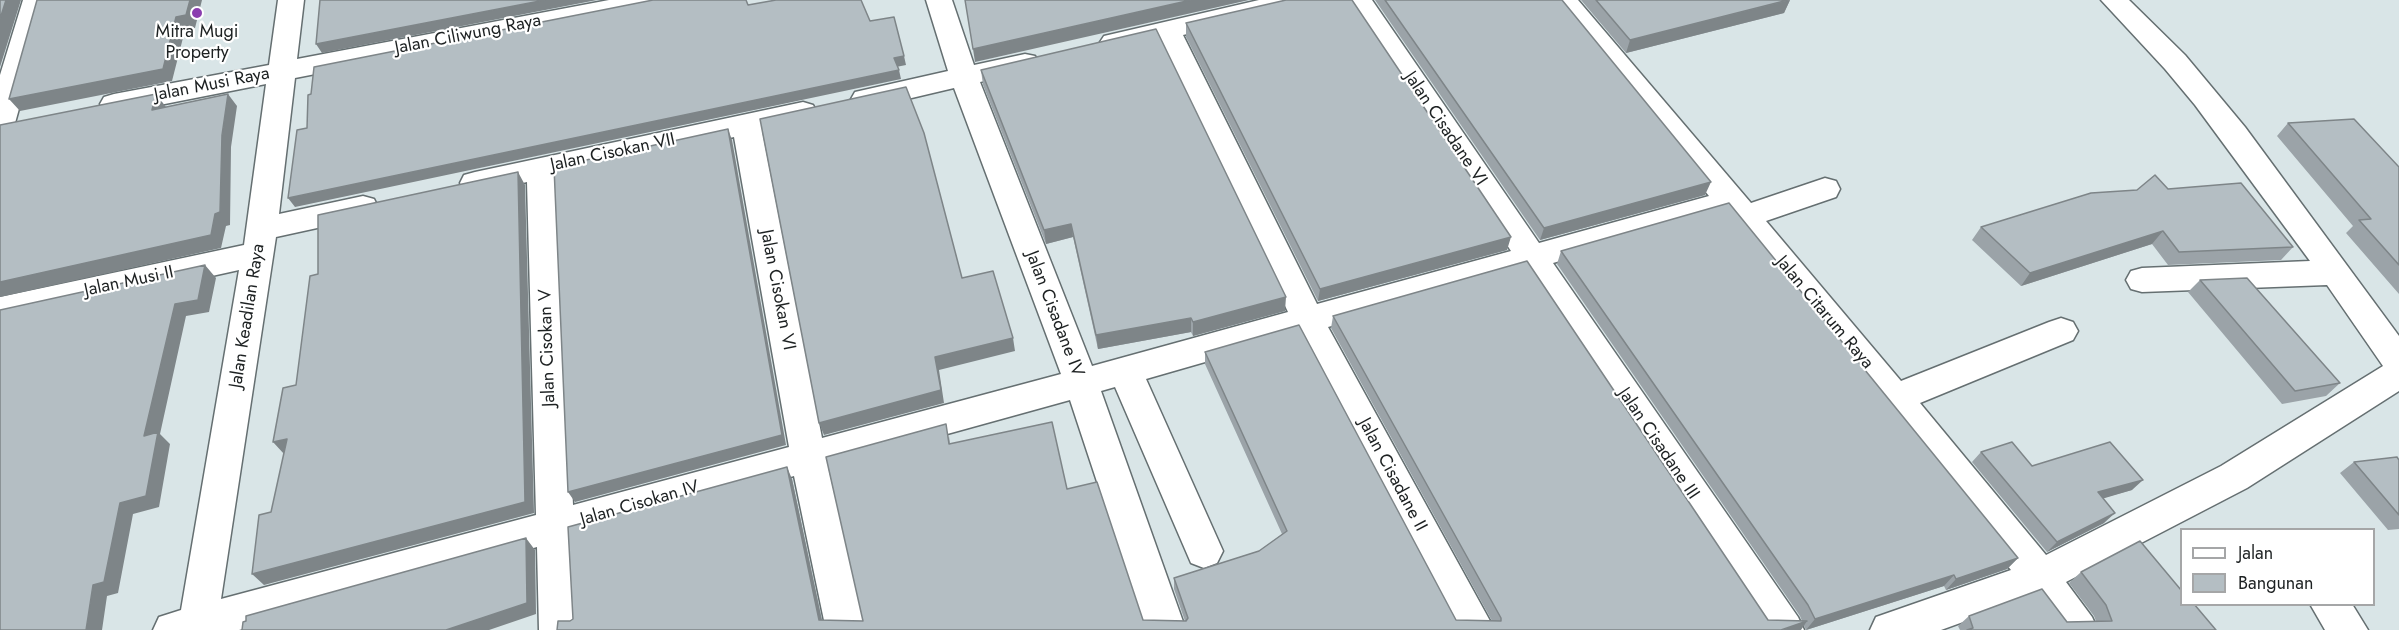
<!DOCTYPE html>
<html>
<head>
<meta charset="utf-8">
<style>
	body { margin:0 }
	#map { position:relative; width:2399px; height:630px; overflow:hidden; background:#d9e5e7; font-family:Jost,sans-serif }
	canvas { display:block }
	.legend { position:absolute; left:2180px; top:528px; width:195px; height:78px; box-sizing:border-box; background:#fff; border:2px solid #a5a6a7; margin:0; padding:8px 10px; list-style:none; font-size:18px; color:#1d2122 }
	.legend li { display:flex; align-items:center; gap:12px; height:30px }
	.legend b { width:30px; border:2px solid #a5a6a7 }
</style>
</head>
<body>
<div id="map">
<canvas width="2399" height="630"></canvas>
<ul class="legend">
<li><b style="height:8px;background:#fff"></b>Jalan</li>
<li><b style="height:16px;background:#b4bec3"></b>Bangunan</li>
</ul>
</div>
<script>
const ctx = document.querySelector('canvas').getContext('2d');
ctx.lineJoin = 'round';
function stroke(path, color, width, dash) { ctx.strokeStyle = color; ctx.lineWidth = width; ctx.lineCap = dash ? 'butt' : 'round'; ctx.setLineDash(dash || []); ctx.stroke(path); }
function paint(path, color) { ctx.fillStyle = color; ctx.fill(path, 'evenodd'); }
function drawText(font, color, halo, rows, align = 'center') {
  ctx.font = font + ' Jost,sans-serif'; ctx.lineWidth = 4.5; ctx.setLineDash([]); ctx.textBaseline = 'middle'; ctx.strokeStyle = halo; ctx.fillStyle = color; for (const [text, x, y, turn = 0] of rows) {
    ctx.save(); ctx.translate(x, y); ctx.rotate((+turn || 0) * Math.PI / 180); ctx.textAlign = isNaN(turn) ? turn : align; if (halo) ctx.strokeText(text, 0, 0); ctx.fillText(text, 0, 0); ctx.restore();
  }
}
const minor = new Path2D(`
	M23 0H49L15 123 10 130 0 133V75Z
	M278 0H304L297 59 609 0H666L662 6 653 8 295 78 279 214 363 196 374 199 378 207 374 215 363 218 276 237 221 599 536 515 527 182 475 194 464 191 460 183 464 175 475 172 803 102 813 105 817 112 813 119 762 131 822 438 1061 374 954 88 865 109 855 106 851 99 855 92 948 71 926 0H952L974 65 1025 54 1035 56 1039 63 1035 70 980 82 1092 366 1288 312 1158 41 1114 51 1104 48 1100 42 1104 36 1259 0H1309L1305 6 1183 35 1317 304 1511 251 1345 0H1372L1539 243 1709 196 1551 0H1578L1751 203 1825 178 1836 181 1840 189 1836 197 1766 221 1901 381 2049 322 2061 318 2073 322 2078 331 2073 340 1920 403 2046 555 2221 466 2383 366 2327 285 2142 292 2131 289 2126 280 2131 271 2142 268 2310 261 2195 105 2165 69 2101 0H2129L2185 55 2245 127 2399 336V391L2247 488 2066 582 2092 617 2098 630H2055L2032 597 1941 630H1870L1876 617 2011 570 1724 214 1553 263 1798 617 1804 630H1762L1524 271 1328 327 1495 630H1454L1299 335 1146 379 1223 551 1217 563 1204 568 1191 563 1115 387 1101 391 1186 630H1146L1070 400 828 467 866 630H826L794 476 574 537 579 630H539L537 547 239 630H153L159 617 181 610 239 270 0 323V297L244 245 266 84 114 114 104 111 100 104 104 97 114 94 269 65ZM734 137 789 447 573 505 557 176Z
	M2310 604H2352L2368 630H2325Z`);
stroke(minor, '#656f71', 3);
paint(minor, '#fff');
paint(new Path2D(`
	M1375 0H1562L1705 195 1540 240Z
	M1581 0H1790L1784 13 1626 53Z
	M1186 23 1507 250 1318 301 1186 37Z
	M981 70 1285 311 1193 336 1191 332 1098 349 1073 237 1046 244 983 85Z
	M2288 123 2399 167V294L2346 233 2353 226 2277 136Z
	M2168 189 2293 247 2281 260 2168 265 2152 244 2021 286 1972 240 1981 227Z
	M1561 251 2018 558 2007 569 1946 590 1944 586 1806 630 1804 626 570 621 792 479 822 620 863 621 949 436 950 443 1067 489 1143 620 1185 621 1174 589V578L1259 551 1282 534 1205 364V352L1456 620 1492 621 1331 328 1333 316 1768 620 1802 621 1800 616 1557 264Z
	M2200 280 2340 383 2326 396 2282 404 2188 292Z
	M1981 452 2032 466 2132 490 2103 498 2104 523 2047 552 1972 462Z
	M2399 460V529L2388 530 2340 473 2354 462Z
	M2081 572 2216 630H1960L1958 626 1969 616 2067 622 2096 621 2094 616 2069 583Z`), '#9ba3a8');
paint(new Path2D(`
	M6 0H21L0 67V19Z
	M190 0H202L195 28 185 30 172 81 20 111 9 99 176 17Z
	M545 0H597L322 53 316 44Z
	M1191 0H1249L975 62 973 49Z
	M1790 0 1784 13 1626 53 1630 40Z
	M904 56 906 65 896 67 894 58Z
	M899 70 901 79 295 207 288 198Z
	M156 94 166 107 152 110Z
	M228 94 237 106 231 147 230 225 226 226 221 248 0 297V282L222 135Z
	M728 129 732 140 786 445 575 502 568 492Z
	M518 172 525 185 534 513 264 585 252 574Z
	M1711 182 1705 195 1540 240 1544 228Z
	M1071 224 1073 237 1046 244 1044 230Z
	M2163 231 2152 244 2021 286 2030 273Z
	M1511 237 1507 250 1318 301 1320 289Z
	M205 265 216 278 209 312 186 316 160 434 170 444 159 507 133 514 118 593 107 596 102 630H86L93 585 120 503 144 436 175 304Z
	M1286 297 1285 311 1193 336V322Z
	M1191 318V332L1098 349 1096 335Z
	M1013 338 1015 351 939 370 944 403 824 435 819 423 935 357Z
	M287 439 284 454 273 442Z
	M787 467 792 479 824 630 819 620Z
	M2143 480 2132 490 2088 503 2098 492Z
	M2115 513 2104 523 2047 552 2057 542Z
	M526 538 535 550 536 614 489 630H446Z
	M2018 558 2007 569 1946 590 1956 579Z
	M1954 575 1944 586 1806 630 1815 619Z
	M1807 621 1801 630H1781Z`), '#7e8588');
const building = new Path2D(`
	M0 0H6L0 19Z
	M37 0H190L186 15 176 17 163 69 9 99Z
	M320 0H545L316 44Z
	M653 0H746L748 5 776 0H861L870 21 894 17 904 56 894 58 899 70 288 198 297 130 307 128 308 95 311 94 314 67Z
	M965 0H1191L973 49Z
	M1286 0H1352L1511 237 1320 289 1186 23Z
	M1385 0H1562L1711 182 1544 228Z
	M1596 0H1788L1630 40Z
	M1156 29 1286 297 1193 322 1191 318 1096 335 1071 224 1044 230 981 70Z
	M906 87 924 133 962 278 993 271 1013 338 935 357 941 390 819 423 760 119Z
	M156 94 152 110 228 94 222 135 220 212 215 214 211 235 0 282V125Z
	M2354 119 2399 167V265L2359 220 2371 219 2288 123Z
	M728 129 782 435 568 492 554 167Z
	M518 172 525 502 252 574 259 515 271 512 287 439 273 442 283 388 296 385 310 276 318 274V215Z
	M2155 175 2168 189 2241 183 2293 247 2179 252 2163 231 2030 273 1981 227 2091 193 2137 190Z
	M1729 203 2018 558 1956 579 1954 575 1815 619 1808 605 1561 251Z
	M1527 261 1768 620 1807 621 1781 630H557L558 621H570L573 619 568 527 787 467 819 620 863 621 826 457 946 424 949 444 1052 422 1067 489 1097 482 1143 620 1186 621 1188 618 1174 578 1259 551 1287 531 1205 352 1299 325 1456 620 1501 621V618L1333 316Z
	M205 265 198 300 175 304 144 436 158 432 146 496 120 503 104 582 93 585 86 630H0V310Z
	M2247 278 2340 383 2295 391 2200 280Z
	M2012 442 2032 466 2110 442 2143 480 2098 492 2115 513 2057 542 1981 452Z
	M2397 457 2399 460V515L2354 462Z
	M526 538 527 603 446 630H242L243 622 246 621V616Z
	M2140 541 2181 590V604H2194L2216 630H1967L1973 628 1969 616 2042 589 2067 622 2112 621 2106 605 2081 572Z`);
paint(building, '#b4bec3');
stroke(building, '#7e8588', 1.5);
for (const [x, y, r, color] of [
	[197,13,6,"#8b3eaf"]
]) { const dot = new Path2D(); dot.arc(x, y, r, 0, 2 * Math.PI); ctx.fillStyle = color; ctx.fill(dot); stroke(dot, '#fff', 2); }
drawText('18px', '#1d2122', '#fff', [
	["Mitra Mugi",197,33],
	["Property",197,54]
]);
drawText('18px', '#1d2122', '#fff', [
	["Jalan Ciliwung Raya",468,35,-11],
	["Jalan Musi Raya",212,85,-11],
	["Jalan Cisadane VI",1445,129,56],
	["Jalan Cisokan VII",613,153,-12],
	["Jalan Musi II",129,282,-12],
	["Jalan Cisokan VI",777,290,79],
	["Jalan Citarum Raya",1824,313,50],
	["Jalan Cisadane IV",1054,314,69],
	["Jalan Keadilan Raya",248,316,-81],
	["Jalan Cisokan V",548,348,-92],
	["Jalan Cisadane III",1658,444,56],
	["Jalan Cisadane II",1392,475,62],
	["Jalan Cisokan IV",640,504,-16]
]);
</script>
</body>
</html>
